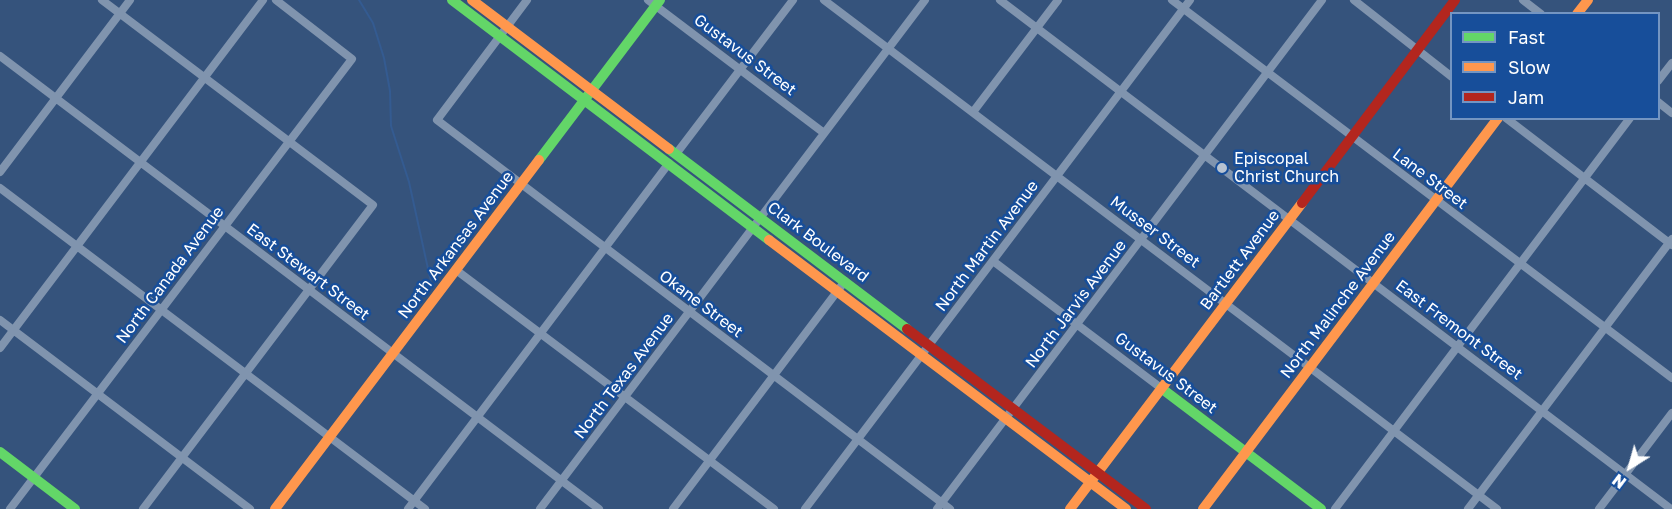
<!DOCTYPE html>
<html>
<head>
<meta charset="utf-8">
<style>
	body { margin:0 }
	#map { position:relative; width:1672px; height:509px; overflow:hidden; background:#35537c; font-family:"Golos Text",sans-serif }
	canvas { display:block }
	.legend { position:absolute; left:1450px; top:12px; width:210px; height:108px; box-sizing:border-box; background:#174e9a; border:2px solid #7495c2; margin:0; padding:8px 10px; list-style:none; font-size:18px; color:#fff }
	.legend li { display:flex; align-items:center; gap:12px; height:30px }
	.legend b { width:30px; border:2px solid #7495c2 }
	.north { position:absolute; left:1600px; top:437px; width:60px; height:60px; -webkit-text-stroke:4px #174e9a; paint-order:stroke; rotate:217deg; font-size:16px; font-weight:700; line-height:24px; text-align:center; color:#fff }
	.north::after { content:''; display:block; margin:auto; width:21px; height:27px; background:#fff; clip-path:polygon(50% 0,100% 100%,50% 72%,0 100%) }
</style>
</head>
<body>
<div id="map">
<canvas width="1672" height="509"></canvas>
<ul class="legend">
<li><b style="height:8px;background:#63d668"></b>Fast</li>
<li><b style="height:8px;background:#ff974d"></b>Slow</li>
<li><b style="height:8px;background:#b3261e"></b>Jam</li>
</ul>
<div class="north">N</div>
</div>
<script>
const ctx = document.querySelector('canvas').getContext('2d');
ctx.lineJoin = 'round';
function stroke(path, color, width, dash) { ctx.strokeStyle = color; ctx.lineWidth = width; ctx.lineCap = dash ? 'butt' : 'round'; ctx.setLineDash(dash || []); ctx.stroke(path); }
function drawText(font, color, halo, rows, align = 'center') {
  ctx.font = font + ' "Golos Text",sans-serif'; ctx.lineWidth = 5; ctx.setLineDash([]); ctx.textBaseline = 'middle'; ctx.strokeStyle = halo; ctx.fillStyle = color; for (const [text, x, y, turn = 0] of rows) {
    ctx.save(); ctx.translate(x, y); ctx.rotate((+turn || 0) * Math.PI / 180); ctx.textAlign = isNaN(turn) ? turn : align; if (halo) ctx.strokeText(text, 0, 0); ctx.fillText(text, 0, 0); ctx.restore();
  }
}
stroke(new Path2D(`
	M359 0 373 23 384 58 390 91 391 126 409 182 432 287`), '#345b91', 2);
stroke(new Path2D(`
	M102 0 373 205 143 509
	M527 0 437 120 950 509
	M648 0 824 133
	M824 0 1497 509
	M1000 0 1671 509
	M1172 0 1672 378
	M1354 0 1452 77
	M1523 0 1541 14
	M0 56 599 509
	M1658 81 1672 63
	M1658 102 1672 113
	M973 112 1058 0
	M1506 118 1672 245
	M676 154 793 0
	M0 172 130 0
	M0 188 425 509
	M993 261 1161 388
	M456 270 774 509
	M0 320 250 509
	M0 348 263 0
	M10 509 352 59 276 0
	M408 509 669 163
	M540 509 925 0
	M673 509 845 281
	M805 509 1190 0
	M937 509 1322 0
	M1335 509 1630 118
	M1468 509 1672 239
	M1599 509 1672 413`), '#8094ae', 8);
stroke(new Path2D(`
	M452 0 769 240
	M669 149 907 329
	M539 160 660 0
	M1161 388 1321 509
	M0 452 75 509`), '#63d668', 10);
stroke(new Path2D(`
	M472 0 669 149
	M1577 14 1588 0
	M769 240 1126 509
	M275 509 539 160
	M1070 509 1302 203
	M1203 509 1498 118`), '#ff974d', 10);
stroke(new Path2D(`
	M1302 203 1455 0
	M907 329 1146 509`), '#b3261e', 10);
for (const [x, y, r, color] of [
	[1222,168,6,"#b8c3d1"]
]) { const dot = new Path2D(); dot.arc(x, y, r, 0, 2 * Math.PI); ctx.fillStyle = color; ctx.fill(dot); stroke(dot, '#174e9a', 2); }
drawText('16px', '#fff', '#174e9a', [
	["Gustavus Street",745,55,37],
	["Lane Street",1430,179,37],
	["Musser Street",1155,232,37],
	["Clark Boulevard",818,242,37],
	["North Arkansas Avenue",456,245,-53],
	["North Martin Avenue",987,246,-53],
	["Bartlett Avenue",1240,260,-53],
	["East Stewart Street",308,272,37],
	["North Canada Avenue",170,275,-53],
	["Okane Street",701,304,37],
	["North Jarvis Avenue",1076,304,-53],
	["North Malinche Avenue",1338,305,-53],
	["East Fremont Street",1459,330,37],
	["Gustavus Street",1166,373,37],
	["North Texas Avenue",624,376,-53]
]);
drawText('16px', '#fff', '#174e9a', [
	["Episcopal",1234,159],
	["Christ Church",1234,177]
], 'left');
</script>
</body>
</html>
